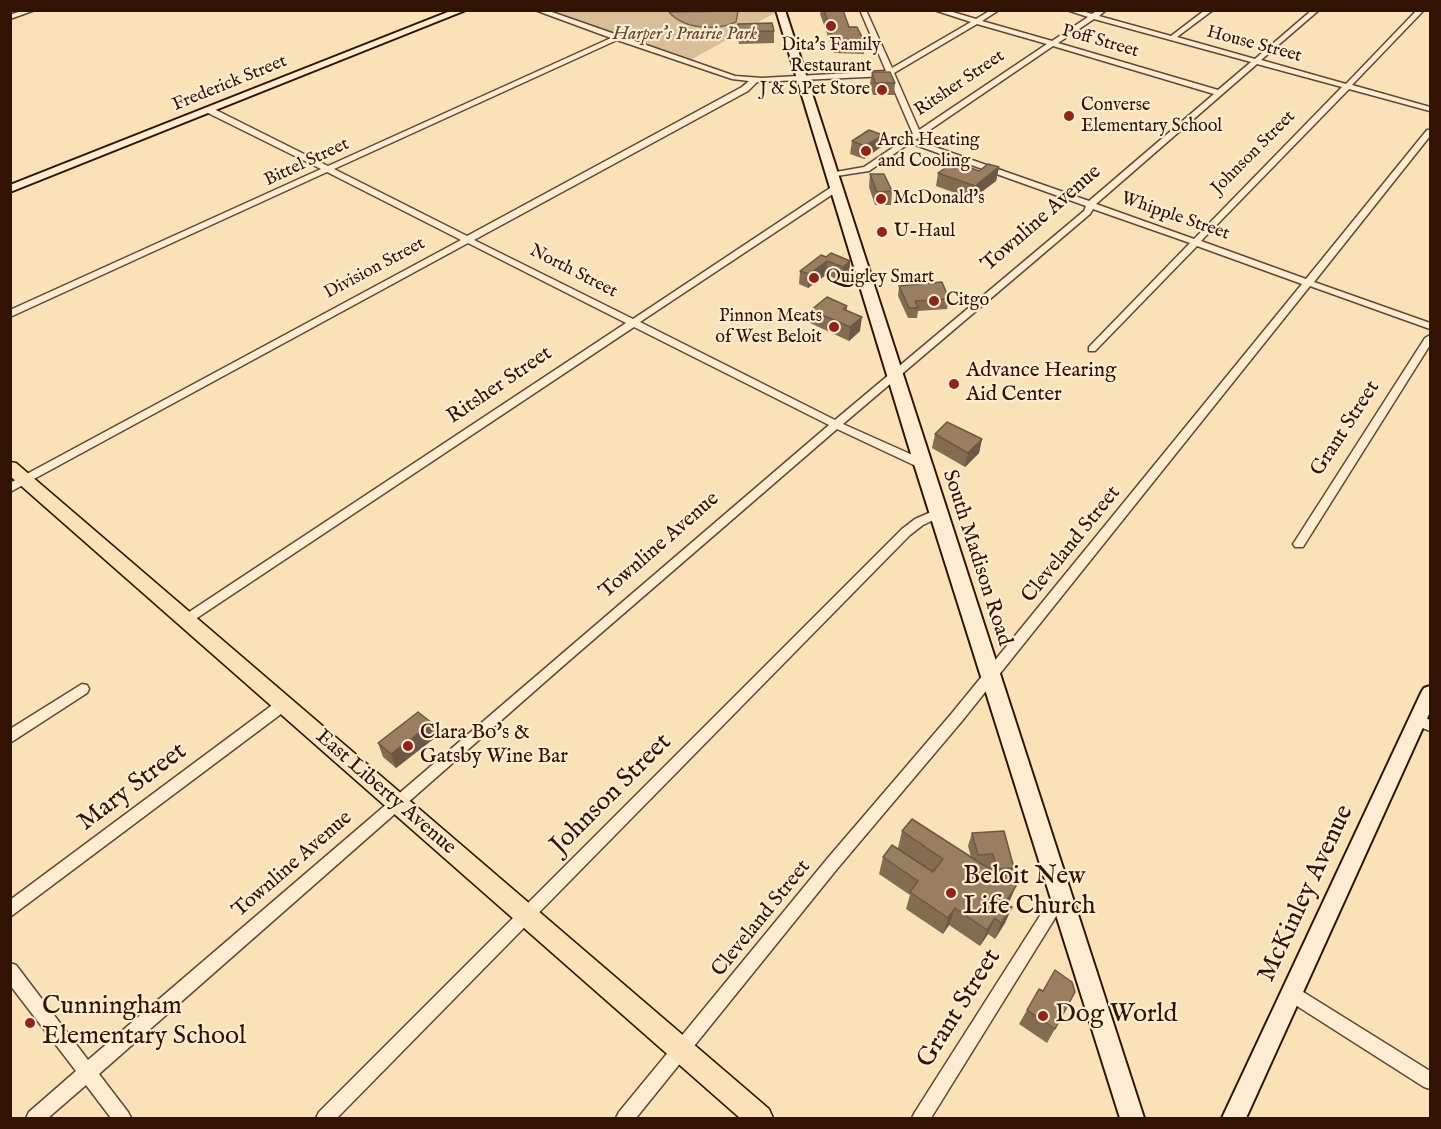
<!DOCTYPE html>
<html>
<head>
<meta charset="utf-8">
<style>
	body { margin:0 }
	#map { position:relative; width:1441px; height:1129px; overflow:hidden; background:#fae2b8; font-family:"IM FELL English",serif }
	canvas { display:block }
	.frame { position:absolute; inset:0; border:12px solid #321202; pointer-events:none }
</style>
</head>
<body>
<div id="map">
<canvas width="1441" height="1129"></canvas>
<div class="frame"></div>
</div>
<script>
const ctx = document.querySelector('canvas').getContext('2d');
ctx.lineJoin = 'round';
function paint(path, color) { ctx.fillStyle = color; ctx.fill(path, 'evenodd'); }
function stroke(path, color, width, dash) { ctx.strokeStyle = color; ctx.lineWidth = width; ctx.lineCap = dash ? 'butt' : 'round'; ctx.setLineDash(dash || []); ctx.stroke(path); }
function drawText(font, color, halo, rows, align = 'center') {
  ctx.font = font + ' "IM FELL English",serif'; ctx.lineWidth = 4.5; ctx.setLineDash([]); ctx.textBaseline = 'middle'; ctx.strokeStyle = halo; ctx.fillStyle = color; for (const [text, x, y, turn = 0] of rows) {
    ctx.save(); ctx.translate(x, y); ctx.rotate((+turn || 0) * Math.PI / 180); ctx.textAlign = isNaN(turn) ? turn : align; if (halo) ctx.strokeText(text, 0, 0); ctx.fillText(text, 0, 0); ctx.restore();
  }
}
paint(new Path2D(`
	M780 10 687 62 538 11Z`), '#d8bf99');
const water = new Path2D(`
	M669 12 738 11 736 22C716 31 683 29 669 12Z`);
paint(water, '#b69b7a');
stroke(water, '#81644a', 1.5);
const street = new Path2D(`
	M24 10H35L10 19V15Z
	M535 10H546L735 76 762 78 886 71 860 10H866L892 68 971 22 934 10H946L976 19 991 10H999L982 21 1052 41 1088 17 1067 10H1079L1092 14 1098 10H1106L1099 16 1171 36 1205 10H1213L1177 37 1255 59 1312 10H1319L1261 60 1346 84 1417 10H1424L1352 85 1430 107V111L1349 89 1201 241 1306 279 1427 130H1430V136L1314 282 1430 323V329L1310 286 962 721 837 869 636 1118H616L619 1112 827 859 952 713 1302 284 1197 246 1095 351H1089V347L1190 243 1093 209 1090 214 843 424 926 461 927 464 926 467H918L837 429 563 666 99 1074 128 1112 131 1118H111L86 1085 48 1118H26L29 1112 76 1071 10 985V963L16 965 88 1060 829 425 634 327 191 622H183L181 619 183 616 626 323 468 243 10 492V483L461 240 327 172 10 317V310L321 169 206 112V108H212L328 166 611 38ZM1094 19 1251 62 1218 90 1058 43ZM977 24 1047 44 919 130 894 73ZM617 40 732 79 749 81 742 87 467 236 334 169ZM1053 46 1214 94 1089 201 915 140ZM1257 64 1342 87 1194 239 1096 204ZM888 76 913 134 864 167 830 173V177L869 171 910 143 1086 206 1084 211 835 420 640 322 839 190V186H833L633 319 474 240 748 91 757 82Z
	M1430 335V345L1303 547H1295L1293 544 1295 541 1425 338Z
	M938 509 942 510 944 513 942 516 923 525 910 535 337 1118H316L319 1112 902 529 915 519Z
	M82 684 87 685 89 689 87 693 10 743V729Z
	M284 699 289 700 291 704 289 708 10 917V900L279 700Z
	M1418 714 1430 720V731L1413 724 1411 720 1413 716Z
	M1060 890 1065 892 1068 897 1065 902 931 1118H912L915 1112 1055 892Z
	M1292 985 1430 1071V1089L1424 1087 1286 999 1284 993 1286 987Z`);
const secondary = new Path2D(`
	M453 10H466L10 192V185Z
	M776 10H785L1144 1118H1120L914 464Z
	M1430 686V712L1246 1118H1222L1421 693 1424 688Z`);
const primary = new Path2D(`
	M10 462 16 463 769 1109 773 1118H740L10 476Z`);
stroke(street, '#644630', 3);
stroke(secondary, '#321202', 4);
stroke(primary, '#321202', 3);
paint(street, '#fcecd1');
paint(secondary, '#fcecd1');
paint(primary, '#fae2b8');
paint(new Path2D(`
	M821 10H843L849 27 865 43 864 54 834 53 820 14Z
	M738 24 774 31V43L739 44 738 36Z
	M872 72 895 83 894 95H873L870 84Z
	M883 135 881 147 864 159 850 154 852 141Z
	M999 167 996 181 972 199 936 186 938 173 955 169 979 171Z
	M870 174 892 191 891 205H875L869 187Z
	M826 257 850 261 849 275 842 281 826 275 808 288 799 284 800 271Z
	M899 286 949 299 947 309 918 311 917 318H908L898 296Z
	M847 306V311L860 331 849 341 810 323 811 310Z
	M935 434 982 439 979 453 965 467 932 448Z
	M432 723 436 737 396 768 383 757 378 743Z
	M902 831 971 857 968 846 972 833 1014 868 1009 881H1007L1009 903 1008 904 1012 907 1005 923 995 939 988 934 980 946 949 925 943 934 906 909 910 895 879 874 883 857 898 848Z
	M1027 1010 1055 1029 1047 1043 1019 1024Z`), '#846c53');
paint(new Path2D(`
	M883 135 881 147 864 159 865 146Z
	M999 167 996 181 972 199 975 186Z
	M827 261 826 275 808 288 809 274Z
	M850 261 849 275 842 281 843 267Z
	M862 317 860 331 849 341 850 327Z
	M982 439 979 453 965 467 968 453Z
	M432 723 436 737 396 768 391 754Z
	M1016 886 1009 903 998 919 1005 903Z
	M1012 907 1005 923 995 939 1001 923Z
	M955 908 949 925 943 934 948 918Z
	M995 918 988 934 980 946 987 930Z`), '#6c5844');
const building = new Path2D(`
	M824 10H843L849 27H857L865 43 834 42Z
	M772 23 774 31 739 32 738 24Z
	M872 72H890L895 83H875Z
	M869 130 883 135 865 146 852 141Z
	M961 164 979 171 988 164 999 167 975 186 938 173 948 166 955 169Z
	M870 174H884L892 191 877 192Z
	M831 253 850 261 843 267 827 261 809 274 800 271 821 255 826 257Z
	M942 282 949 299 915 301 918 308H909L899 286Z
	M827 297 847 306 843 309 862 317 850 327 811 310Z
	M947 422 982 439 968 453 935 434Z
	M418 712 432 723 391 754 378 743Z
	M912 819 1016 886 1005 903 1012 907 1001 923 995 918 987 930 955 908 948 918 910 892 918 881 883 857 892 845 933 872 943 859 902 831Z
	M1004 831 1014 868 997 869 993 854 978 855 972 833Z
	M1055 970 1072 982 1075 992 1055 1029 1027 1010 1039 989 1043 991Z`);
paint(building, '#9a7e61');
stroke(building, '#6c5844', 1.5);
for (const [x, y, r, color] of [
	[831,26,6,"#8f2418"],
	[882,90,6,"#8f2418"],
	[1069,116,6,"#8f2418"],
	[866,151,6,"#8f2418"],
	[881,199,6,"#8f2418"],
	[882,232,6,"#8f2418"],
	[814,278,6,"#8f2418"],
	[934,301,6,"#8f2418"],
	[834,327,6,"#8f2418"],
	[954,384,6,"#8f2418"],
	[408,746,6,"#8f2418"],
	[951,893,6,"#8f2418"],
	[1043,1016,6,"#8f2418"],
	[30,1023,6,"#8f2418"]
]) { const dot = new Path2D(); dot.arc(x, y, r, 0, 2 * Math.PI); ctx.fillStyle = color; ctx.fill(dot); stroke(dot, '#fcecd1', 2); }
drawText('italic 18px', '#64462f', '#fcecd1', [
	["Harper's Prairie Park",685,35]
]);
drawText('18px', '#321202', '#fcecd1', [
	["Poff Street",1100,42,16],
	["House Street",1254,45,15],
	["Frederick Street",230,84,-22],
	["Ritsher Street",960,84,-34],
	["Johnson Street",1254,153,-45],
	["Bittel Street",307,163,-25],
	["Whipple Street",1175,217,19],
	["Division Street",375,269,-28],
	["North Street",573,272,27]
]);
drawText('18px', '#321202', '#fcecd1', [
	["Dita's Family",831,46,"center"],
	["Restaurant",831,67,"center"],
	["J & S Pet Store",870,90,"right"],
	["Converse",1081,106],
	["Elementary School",1081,127],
	["Arch Heating",878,141],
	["and Cooling",878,162],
	["McDonald's",893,199],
	["U-Haul",894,232],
	["Quigley Smart",826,278],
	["Citgo",946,301],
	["Pinnon Meats",822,317,"right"],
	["of West Beloit",822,338,"right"]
], 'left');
drawText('21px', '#321202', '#fcecd1', [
	["Townline Avenue",1042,219,-41],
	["Ritsher Street",500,386,-34],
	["Grant Street",1346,429,-57],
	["Cleveland Street",1072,545,-51],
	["Townline Avenue",660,546,-41],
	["South Madison Road",976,558,72],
	["East Liberty Avenue",385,793,41],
	["Townline Avenue",293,865,-41],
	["Cleveland Street",762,919,-51]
]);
drawText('21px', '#321202', '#fcecd1', [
	["Advance Hearing",966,372],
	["Aid Center",966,396],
	["Clara Bo's &",420,734],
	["Gatsby Wine Bar",420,758]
], 'left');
drawText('26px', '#321202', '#fcecd1', [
	["Mary Street",133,788,-37],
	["Johnson Street",612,795,-45],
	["McKinley Avenue",1307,894,-65],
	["Grant Street",960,1009,-58]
]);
drawText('26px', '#321202', '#fcecd1', [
	["Beloit New",963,878],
	["Life Church",963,908],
	["Cunningham",42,1008],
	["Elementary School",42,1038],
	["Dog World",1055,1016]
], 'left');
</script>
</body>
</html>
